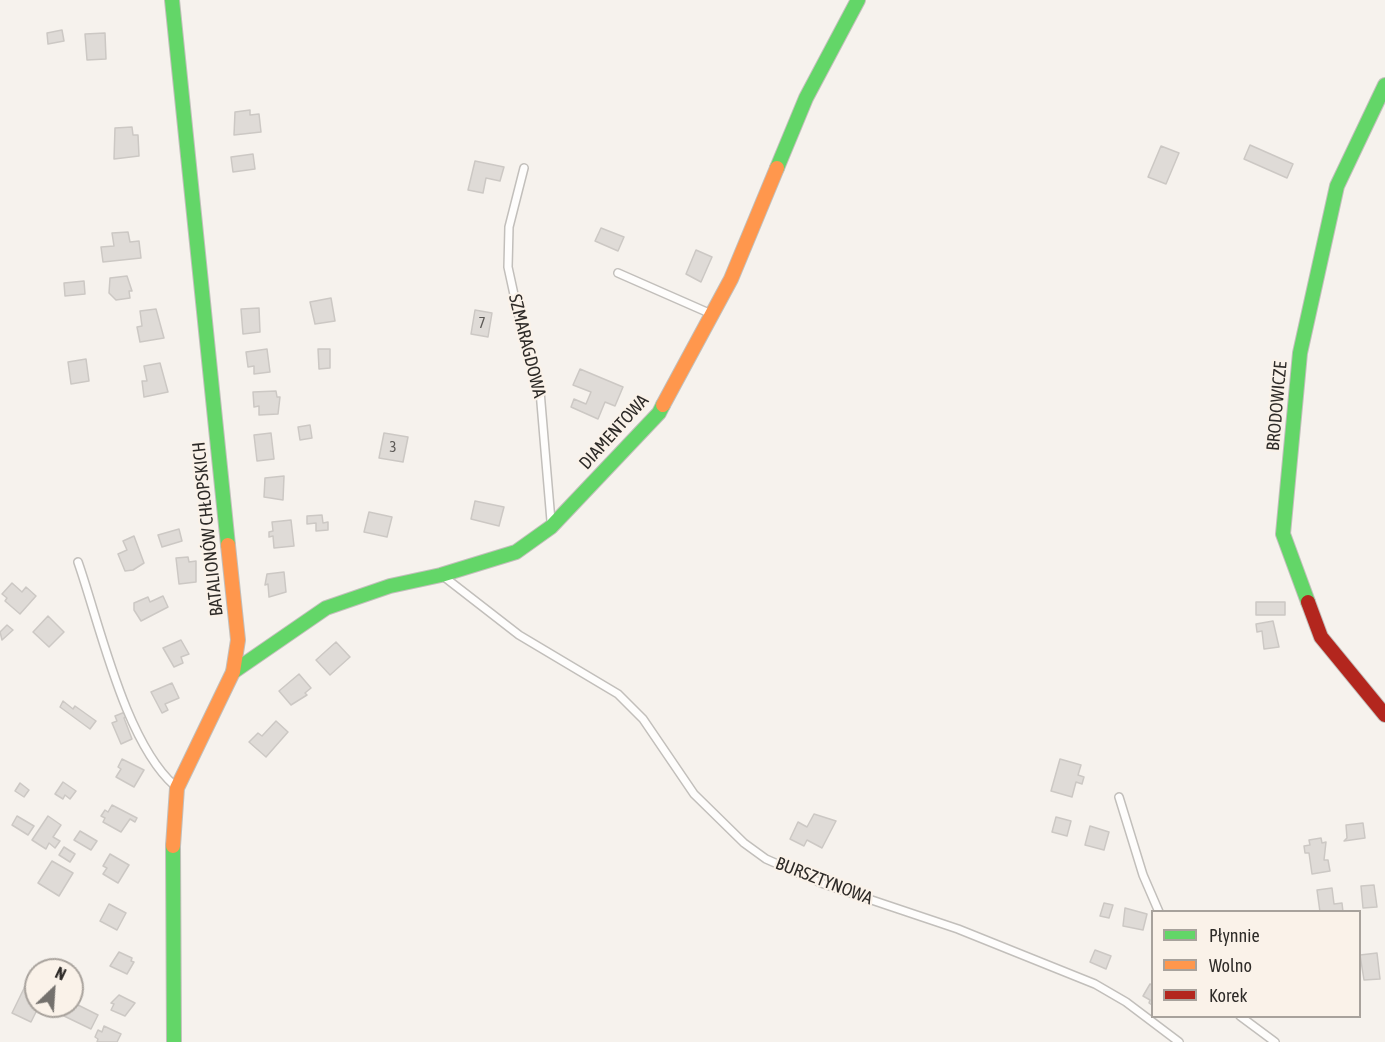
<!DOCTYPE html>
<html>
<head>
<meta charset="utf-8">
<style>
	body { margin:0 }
	#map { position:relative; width:1385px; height:1042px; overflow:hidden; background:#f6f2ed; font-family:"Asap Condensed",sans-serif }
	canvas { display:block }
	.legend { position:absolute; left:1151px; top:910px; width:210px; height:108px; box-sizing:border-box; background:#faf2e9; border:2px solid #a8a29c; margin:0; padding:8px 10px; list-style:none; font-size:18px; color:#2e2b28 }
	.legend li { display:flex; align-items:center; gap:12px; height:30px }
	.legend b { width:30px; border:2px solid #a8a29c }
	.north { position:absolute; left:24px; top:958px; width:60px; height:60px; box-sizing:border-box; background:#faf2e9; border:2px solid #a8a29c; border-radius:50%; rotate:25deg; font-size:16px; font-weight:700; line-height:24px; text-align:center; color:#2e2b28 }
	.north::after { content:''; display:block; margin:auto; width:21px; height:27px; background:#74716d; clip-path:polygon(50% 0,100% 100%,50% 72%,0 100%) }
</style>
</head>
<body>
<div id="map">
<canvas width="1385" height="1042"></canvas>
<ul class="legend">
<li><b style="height:8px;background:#63d668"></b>Płynnie</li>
<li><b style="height:8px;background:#ff974d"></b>Wolno</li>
<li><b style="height:8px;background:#b3261e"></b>Korek</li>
</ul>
<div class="north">N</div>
</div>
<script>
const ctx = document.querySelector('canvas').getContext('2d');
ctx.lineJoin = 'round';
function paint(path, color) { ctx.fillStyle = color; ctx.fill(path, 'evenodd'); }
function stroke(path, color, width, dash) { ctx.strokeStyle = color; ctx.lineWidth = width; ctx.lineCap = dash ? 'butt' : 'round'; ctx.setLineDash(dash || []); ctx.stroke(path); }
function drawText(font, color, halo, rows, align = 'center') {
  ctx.font = font + ' "Asap Condensed",sans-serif'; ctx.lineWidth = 4.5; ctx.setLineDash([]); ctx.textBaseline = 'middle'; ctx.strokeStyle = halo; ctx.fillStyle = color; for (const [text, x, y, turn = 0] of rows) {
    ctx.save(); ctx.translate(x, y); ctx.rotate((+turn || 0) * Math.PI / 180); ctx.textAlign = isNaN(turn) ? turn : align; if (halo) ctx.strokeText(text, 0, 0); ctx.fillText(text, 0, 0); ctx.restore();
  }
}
const building = new Path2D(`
	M62 30 64 41 48 44 47 33Z
	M105 33 106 59 87 60 85 34Z
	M250 110V115L259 114 261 132 234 135 235 112Z
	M132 127 133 135H138L139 156 114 159 115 128Z
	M1250 145 1293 164 1287 178 1244 159Z
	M1161 146 1179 153 1166 184 1148 177Z
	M253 154 255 169 233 172 231 157Z
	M475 161 504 167 500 181 486 178 483 193 468 190Z
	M601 228 624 237 618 251 595 241Z
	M128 232 130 242 139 241 141 258 103 262 101 247 114 246 112 233Z
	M696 250 712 257 701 282 686 274Z
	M127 276 132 291H129L130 298 116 300 109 293 110 278Z
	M84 281 85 294 65 296 64 283Z
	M331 298 335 321 315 324 310 302Z
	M259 308 260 332 243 334 241 309Z
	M156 309 164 338 140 342 137 327 142 326 140 311Z
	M475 310 492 313 488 337 471 334Z
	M267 349 270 372 254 374V366L248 367 246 352Z
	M318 349H330V368L319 369Z
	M86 359 89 381 71 384 68 362Z
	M160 363 168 392 144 397 142 381H147L144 366Z
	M580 369 623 387 615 406 605 402 598 419 571 407 574 399 586 404 591 392 573 385Z
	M276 391 277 397H280L278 414 259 415V406L254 407 253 392Z
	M310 425 312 438 300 440 298 427Z
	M271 433 274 459 257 461 254 435Z
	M384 433 408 437 403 462 379 458Z
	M284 476 283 500 264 497 265 478Z
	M475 501 504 507 499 526 471 519Z
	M369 512 392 517 387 537 364 532Z
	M322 515 323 523 328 522V530L316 531V523L307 524V516Z
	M291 520 294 546 274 548 273 536 269 537V532L273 531 272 522Z
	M179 529 182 541 162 547 158 535Z
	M134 536 144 563 133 570 125 571 118 554 127 550 123 541Z
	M188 557 189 562 196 561V582L179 584 176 558Z
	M284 572 286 592 269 597 268 584 265 585 267 574Z
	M12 583 22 592 26 587 36 596 20 614 5 601 7 598 2 594Z
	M163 596 168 607 141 621 134 610V603L148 597 150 602Z
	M1256 602H1285V615H1256Z
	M48 616 64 632 49 647 33 632Z
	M1273 621 1279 647 1264 649 1262 631 1257 632 1256 624Z
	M7 625 13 630 2 640 0 632Z
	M181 640 189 654 181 657 183 663 174 667 163 648Z
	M336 642 350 657 330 675 316 660Z
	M299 674 311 688 305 693 307 695 291 705 279 691Z
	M172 683 179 698 165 704 168 710 162 713 151 692Z
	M63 701 73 709 75 706 96 721 90 729 60 707Z
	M125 712 126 717 124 718 132 739 121 744 112 723 117 721 115 716Z
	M276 721 288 732 266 757 249 742 258 733 262 736Z
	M122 759 144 770 134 787 116 777 121 769 118 767Z
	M1060 759 1081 765 1078 775 1084 777 1082 784 1076 782 1072 797 1051 791Z
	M63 782 76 791 70 799 65 795 63 799 55 794Z
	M20 783 29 790 24 797 15 791Z
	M112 805 137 818 135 822 130 819 121 832 103 822 105 818 101 816 105 810 108 812Z
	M814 814 836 821 822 848 807 840 804 846 790 839 798 822 807 827Z
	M17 816 34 826 28 835 12 825Z
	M48 816 61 825 53 837 60 841 55 848 49 843 46 849 32 840Z
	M1056 817 1071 821 1067 836 1052 832Z
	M1363 823 1365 838 1344 841 1347 838 1346 825Z
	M1090 826 1109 832 1104 850 1085 845Z
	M80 831 97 841 91 850 74 840Z
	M1321 838 1322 843 1326 842 1324 860H1328L1330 871 1312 874 1309 853H1305L1304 846 1310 845 1309 840Z
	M64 847 75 854 70 862 59 855Z
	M110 854 129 865 118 883 103 874 107 868 103 866Z
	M52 861 73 873 59 896 38 883Z
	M1374 885 1377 907 1363 908 1361 886Z
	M1332 888 1334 904 1342 903 1343 912H1320L1317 890Z
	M1104 903 1113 905 1109 918 1100 916Z
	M109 904 126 913 117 930 100 921Z
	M1125 908 1147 914 1143 930 1123 926Z
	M1095 950 1111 956 1106 969 1090 962Z
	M119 952 132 958 131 961 134 962 127 974 110 966Z
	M1377 953 1380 979 1364 980 1360 955Z
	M32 972 36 975V1006H39L31 1022 12 1013Z
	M1150 984 1152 985V1005L1149 1003 1150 1000 1143 996Z
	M119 995 135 1003 125 1016 111 1010 114 1004 111 1003Z
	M72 1002 98 1015 91 1029 64 1016Z
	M104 1026 121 1034 117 1042H97L98 1039 95 1037 98 1030 102 1032Z`);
paint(building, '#dfdbd7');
stroke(building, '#ccc8c4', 1.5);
const lane = new Path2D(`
	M524 168 509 227 508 267 518 313 540 391 551 521
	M618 273 709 313
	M78 562C100 625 125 742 175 786
	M443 576 519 635 618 694 643 719 694 794 744 843 766 859 821 883 958 929 1095 984 1126 1002 1179 1042
	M1119 797 1143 875 1159 912
	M1240 1016 1275 1042`);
const fast = new Path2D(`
	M172 0 228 545
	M777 168 806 98 858 0
	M1308 602 1283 534 1300 353 1337 186 1385 85
	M233 672 326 608 390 586 441 575 516 552 551 527 659 413 663 405
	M173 846 174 1042`);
const slow = new Path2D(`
	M663 405 731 279 777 168
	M173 846 177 788 233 672 238 640 228 545`);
const jam = new Path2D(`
	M1308 602 1321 637 1385 715`);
stroke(lane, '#c2bfbb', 10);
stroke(fast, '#c2bfbb', 16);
stroke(slow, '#c2bfbb', 16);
stroke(jam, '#c2bfbb', 16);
stroke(lane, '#fefdfc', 7);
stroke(fast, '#63d668', 14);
stroke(slow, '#ff974d', 14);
stroke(jam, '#b3261e', 14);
drawText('15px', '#5c5956', null, [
	["7",482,323],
	["3",393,447]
]);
drawText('18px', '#2e2b28', '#faf2e9', [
	["SZMARAGDOWA",527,346,76],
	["BRODOWICZE",1277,406,-85],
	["DIAMENTOWA",614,432,-48],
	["BATALIONÓW CHŁOPSKICH",208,529,-96],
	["BURSZTYNOWA",824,881,21]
]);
</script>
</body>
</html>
